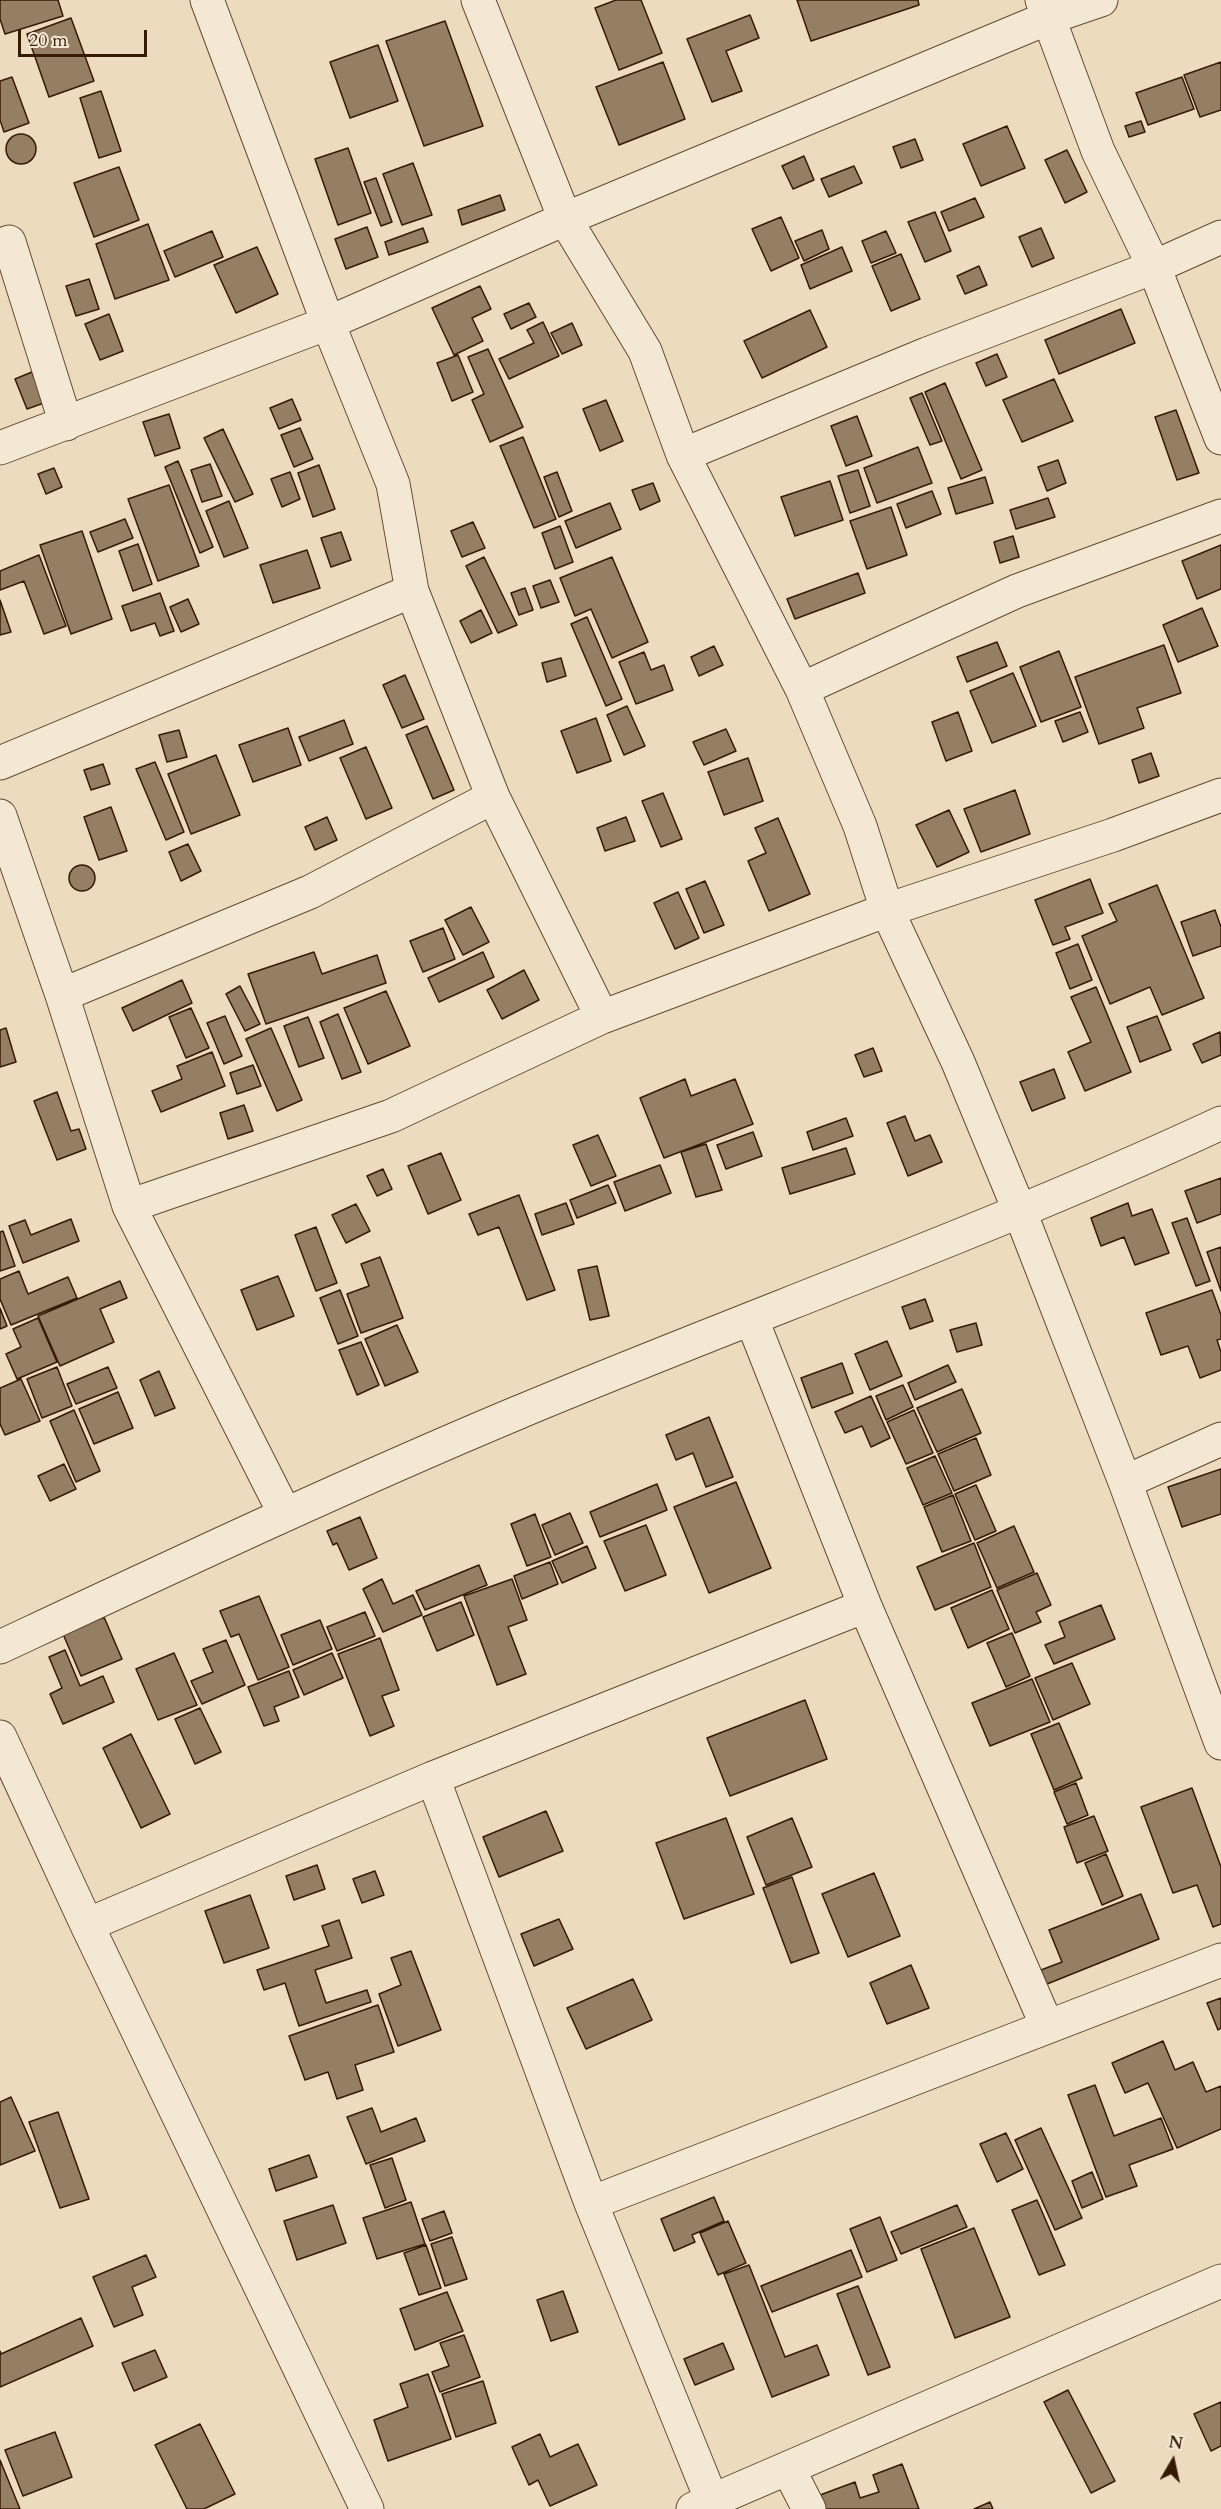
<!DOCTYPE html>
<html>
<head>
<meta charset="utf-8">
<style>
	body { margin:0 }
	#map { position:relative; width:1221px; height:2509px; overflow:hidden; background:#ecdcbd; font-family:Cardo,serif }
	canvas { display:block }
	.north { position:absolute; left:1143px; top:2431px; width:60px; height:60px; -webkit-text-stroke:4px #f3e8d4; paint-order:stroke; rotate:9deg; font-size:16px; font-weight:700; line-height:24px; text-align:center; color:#361a01 }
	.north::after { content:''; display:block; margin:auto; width:21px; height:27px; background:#361a01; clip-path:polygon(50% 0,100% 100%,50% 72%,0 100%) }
	.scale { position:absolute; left:18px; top:30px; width:129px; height:27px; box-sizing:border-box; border:3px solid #361a01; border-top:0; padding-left:8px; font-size:18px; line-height:21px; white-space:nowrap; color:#361a01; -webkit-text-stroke:4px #f3e8d4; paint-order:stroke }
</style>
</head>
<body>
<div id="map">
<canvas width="1221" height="2509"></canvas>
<div class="north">N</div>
<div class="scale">20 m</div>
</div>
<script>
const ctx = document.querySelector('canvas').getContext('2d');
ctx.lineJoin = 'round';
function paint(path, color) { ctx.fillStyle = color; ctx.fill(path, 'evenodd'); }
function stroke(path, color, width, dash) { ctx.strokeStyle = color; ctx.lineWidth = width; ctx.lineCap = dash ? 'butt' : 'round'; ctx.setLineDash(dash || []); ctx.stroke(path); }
const building = new Path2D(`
	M0 0H58L63 16 5 34 0 19Z
	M616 0H641L662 53 619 70 595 8Z
	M797 0H918L919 5 811 41Z
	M750 15 759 38 726 51 742 91 712 102 687 39Z
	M71 18 94 81 49 97 27 34Z
	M445 21 483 126 424 146 386 41Z
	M378 45 398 101 350 118 330 62Z
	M663 62 685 119 619 145 596 87Z
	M1221 62V110L1200 117 1184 75Z
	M12 77 29 123 4 132 0 120V81Z
	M1182 77 1194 109 1148 125 1136 93Z
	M101 91 121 151 99 158 80 98Z
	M1141 121 1145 132 1129 137 1125 126Z
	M1007 126 1025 168 981 186 963 144Z
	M6 149a15 15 0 1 1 30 0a15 15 0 1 1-30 0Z
	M915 139 923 160 901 168 893 147Z
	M348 148 371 213 338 225 315 159Z
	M1067 150 1087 192 1065 203 1045 160Z
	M804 156 814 180 793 189 782 166Z
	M413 163 432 215 402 225 383 174Z
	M854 166 862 183 829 197 821 179Z
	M119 167 139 220 94 237 74 183Z
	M376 178 392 222 381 226 364 182Z
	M500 195 505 210 462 225 458 210Z
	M975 198 984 217 949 231 941 212Z
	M935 212 951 251 925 262 908 222Z
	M781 217 799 258 771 271 752 229Z
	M148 224 169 280 115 299 96 244Z
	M367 227 378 257 346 269 335 239Z
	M423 228 428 242 389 255 385 242Z
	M1041 228 1054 258 1032 267 1019 237Z
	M822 230 829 249 804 261 795 241Z
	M212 231 223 257 175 277 164 251Z
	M886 231 896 253 871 263 862 241Z
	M257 247 278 294 236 313 214 265Z
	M842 247 852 271 810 289 801 265Z
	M901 254 920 299 891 311 872 266Z
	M979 266 987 285 965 294 957 276Z
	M89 279 99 309 76 316 66 286Z
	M480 286 491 309 472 318 483 341 454 355 432 308Z
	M529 303 536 317 511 329 504 314Z
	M1121 309 1135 343 1059 374 1045 340Z
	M810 310 827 347 762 378 744 341Z
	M109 314 123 351 100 360 85 324Z
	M543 322 559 356 509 379 499 359 534 343 527 330Z
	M572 323 582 345 562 354 551 333Z
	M488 349 523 427 490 442 472 400 484 394 468 357Z
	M997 354 1007 377 986 386 976 363Z
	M458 355 473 392 452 401 437 363Z
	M32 372 44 403 27 409 15 379Z
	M1054 379 1073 421 1022 442 1003 400Z
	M945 383 982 470 961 479 925 392Z
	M922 393 942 441 930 445 910 398Z
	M292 399 301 420 279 429 270 408Z
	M606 400 623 441 600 451 583 409Z
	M1176 410 1199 473 1177 480 1155 417Z
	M169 414 180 448 155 456 143 422Z
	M857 416 872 456 846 466 831 426Z
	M300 428 313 459 294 467 281 435Z
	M223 429 253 494 235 502 204 438Z
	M523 437 556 519 534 528 500 446Z
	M918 447 932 483 877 503 864 468Z
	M1058 460 1066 483 1047 491 1038 467Z
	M178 461 213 547 200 553 165 467Z
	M210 464 222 496 202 502 191 470Z
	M319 465 335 509 313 517 298 473Z
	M54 468 62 487 46 494 38 474Z
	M858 470 870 506 850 513 838 476Z
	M290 472 300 499 282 507 271 479Z
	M557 472 572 511 559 517 544 477Z
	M985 477 993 503 956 514 948 488Z
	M830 481 843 520 795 536 781 497Z
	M653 483 660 501 640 510 632 490Z
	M169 485 199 566 158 581 128 499Z
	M932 491 941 514 906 528 897 504Z
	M1048 498 1055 517 1016 529 1010 510Z
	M229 501 248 548 224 557 206 511Z
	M610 503 621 529 576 548 565 521Z
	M891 507 907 555 867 569 850 521Z
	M125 519 133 538 98 552 90 532Z
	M473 522 485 548 462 557 451 531Z
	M560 526 573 562 555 569 542 533Z
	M82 531 112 619 71 634 40 545Z
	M341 532 351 560 331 567 321 538Z
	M1013 536 1019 557 1000 563 994 542Z
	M138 544 152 584 133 591 119 551Z
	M1221 545V589L1197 599 1182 561Z
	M307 550 320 588 273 603 260 565Z
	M39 555 66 626 44 634 24 581 0 590V571Z
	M484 557 517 625 498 633 466 566Z
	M612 557 648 642 612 658 591 609 575 616 560 578Z
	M858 573 865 593 795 619 787 599Z
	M550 580 559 602 541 608 533 586Z
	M525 588 533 610 519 615 511 593Z
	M160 593 174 631 160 636 155 623 131 631 122 606Z
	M188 599 199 624 181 632 170 607Z
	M0 600 11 632 0 635Z
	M1202 608 1218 646 1178 662 1163 625Z
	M481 610 492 633 471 643 460 621Z
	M587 617 622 699 606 706 571 624Z
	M997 642 1007 666 967 682 957 657Z
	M1164 645 1181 693 1137 708 1144 728 1099 744 1075 677Z
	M714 646 723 665 699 676 691 657Z
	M1059 651 1081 707 1041 722 1020 667Z
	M644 652 651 670 664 665 673 690 636 704 619 662Z
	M561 658 566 676 547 682 542 663Z
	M1013 673 1036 726 992 743 970 691Z
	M405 675 424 719 402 728 383 685Z
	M627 706 645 746 624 755 607 715Z
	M958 712 972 751 946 761 932 722Z
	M1080 712 1088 732 1063 742 1055 721Z
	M596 718 611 761 577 773 561 731Z
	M344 720 353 744 309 761 299 737Z
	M427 726 454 790 433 799 406 735Z
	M288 728 301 765 253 782 239 745Z
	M726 729 736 751 704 765 693 742Z
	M179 730 187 757 167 762 159 735Z
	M366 747 392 808 366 819 340 758Z
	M1151 753 1159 776 1139 783 1132 760Z
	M216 755 240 815 191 834 168 774Z
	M748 758 763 801 724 815 708 772Z
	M155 762 184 832 166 840 136 769Z
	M103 764 110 784 91 790 84 770Z
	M1015 790 1030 834 981 852 964 809Z
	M663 793 682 839 661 847 642 801Z
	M111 807 127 851 99 860 84 817Z
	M949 810 969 852 937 867 916 825Z
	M327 817 337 840 315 850 305 827Z
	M626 817 635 841 605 851 597 828Z
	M778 818 810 894 769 911 748 861 766 853 755 828Z
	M188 844 201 871 181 881 169 852Z
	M69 878a13 13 0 1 1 26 0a13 13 0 1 1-26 0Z
	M1090 879 1103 913 1065 927 1070 939 1053 945 1035 900Z
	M705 881 724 925 704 933 686 889Z
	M1157 885 1204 998 1162 1015 1150 987 1110 1004 1082 936 1117 921 1109 904Z
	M678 892 699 938 675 949 654 903Z
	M471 907 489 942 463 955 445 920Z
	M1215 910 1221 927V946L1193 956 1181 922Z
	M443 928 455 959 423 972 410 941Z
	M1078 944 1092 980 1070 989 1056 953Z
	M314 952 322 974 377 955 386 983 266 1024 248 974Z
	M483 952 494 977 439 1002 428 978Z
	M524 970 539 1000 502 1019 487 990Z
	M182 980 192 1003 133 1031 122 1008Z
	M240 986 260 1024 245 1031 226 994Z
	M1096 987 1131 1072 1085 1091 1068 1052 1091 1042 1071 997Z
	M386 991 410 1046 368 1064 344 1008Z
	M191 1008 209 1048 186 1058 169 1017Z
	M338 1014 361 1072 342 1079 320 1022Z
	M225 1016 242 1056 224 1064 207 1023Z
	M1157 1016 1171 1050 1140 1062 1127 1027Z
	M308 1017 324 1058 299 1067 284 1026Z
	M6 1028 16 1062 0 1067V1030Z
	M271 1028 302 1100 277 1111 246 1039Z
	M1220 1032 1221 1055 1202 1063 1193 1044Z
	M873 1048 882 1071 864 1077 855 1055Z
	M212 1052 225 1086 161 1112 152 1091 182 1079 177 1066Z
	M253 1065 261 1086 237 1094 230 1073Z
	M1054 1069 1065 1098 1032 1111 1020 1082Z
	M685 1079 691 1096 735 1079 753 1124 664 1158 640 1098Z
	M57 1092 71 1131 79 1129 86 1149 57 1160 34 1101Z
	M244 1105 253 1131 228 1139 220 1113Z
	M905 1116 915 1141 930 1135 942 1162 908 1176 887 1123Z
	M846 1118 853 1136 813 1150 807 1132Z
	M753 1132 762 1156 726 1169 717 1145Z
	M598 1135 616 1176 591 1186 573 1145Z
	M706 1144 722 1190 696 1197 681 1152Z
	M846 1148 855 1174 790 1194 782 1168Z
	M441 1153 461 1200 428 1214 408 1166Z
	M660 1165 671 1193 625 1211 614 1182Z
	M383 1169 392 1189 377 1196 367 1176Z
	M1221 1178V1214L1197 1223 1185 1191Z
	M608 1185 616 1203 577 1218 570 1200Z
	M519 1195 555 1290 527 1300 499 1227 478 1235 469 1214Z
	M566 1203 574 1224 542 1235 535 1214Z
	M1128 1203 1132 1216 1152 1209 1169 1253 1135 1265 1124 1237 1101 1246 1091 1218Z
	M356 1204 370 1231 346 1243 332 1215Z
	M1187 1218 1210 1281 1196 1286 1172 1223Z
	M71 1219 79 1241 23 1263 9 1226 25 1220 31 1235Z
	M316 1227 337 1283 316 1291 295 1235Z
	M3 1231 15 1266 0 1271V1232Z
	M1221 1247V1291L1207 1252Z
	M380 1257 403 1318 361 1333 347 1294 369 1286 361 1264Z
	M597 1266 609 1316 590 1320 578 1270Z
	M19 1271 28 1294 68 1277 77 1298 11 1325 0 1299V1279Z
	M278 1276 294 1316 257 1330 241 1290Z
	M120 1281 127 1298 100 1309 114 1342 60 1366 38 1316Z
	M340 1290 358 1336 338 1344 320 1298Z
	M1212 1290 1221 1315V1339L1217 1340 1221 1352V1370L1200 1378 1188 1346 1161 1355 1146 1313Z
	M925 1299 933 1321 910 1329 902 1307Z
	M0 1308 7 1326 0 1329Z
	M38 1318 57 1362 17 1379 6 1354 21 1347 13 1329Z
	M976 1323 982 1345 957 1352 950 1330Z
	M397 1325 418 1372 385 1386 365 1339Z
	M887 1341 902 1376 870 1390 855 1354Z
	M361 1342 379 1385 357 1395 339 1350Z
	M842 1363 853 1393 812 1408 801 1378Z
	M948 1365 956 1382 915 1400 908 1383Z
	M57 1367 72 1406 42 1418 27 1379Z
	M108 1367 117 1388 76 1404 67 1384Z
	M159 1371 175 1408 155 1416 140 1380Z
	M21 1379 40 1421 5 1435 0 1424V1388Z
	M903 1385 913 1407 886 1420 876 1396Z
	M962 1389 981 1433 937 1452 917 1408Z
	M118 1392 133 1428 94 1444 79 1409Z
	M871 1396 890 1438 871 1447 862 1426 845 1433 835 1412Z
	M74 1410 100 1471 76 1482 50 1421Z
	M914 1410 933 1453 906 1464 887 1422Z
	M709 1417 733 1477 706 1487 693 1453 676 1460 666 1435Z
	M976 1438 991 1475 954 1491 938 1454Z
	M935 1456 952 1493 923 1505 907 1468Z
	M64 1464 76 1489 50 1501 38 1476Z
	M1221 1469V1514L1182 1527 1168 1487Z
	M736 1482 771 1568 709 1593 674 1507Z
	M657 1484 667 1510 600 1537 590 1512Z
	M976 1485 996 1531 975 1540 955 1494Z
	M953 1495 971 1541 942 1552 924 1507Z
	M570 1513 583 1543 555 1555 542 1525Z
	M535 1514 551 1557 527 1566 511 1524Z
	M360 1517 377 1558 349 1570 337 1543 333 1545 327 1531Z
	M646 1525 666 1575 625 1591 604 1541Z
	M1014 1526 1034 1572 997 1588 977 1543Z
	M974 1543 991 1587 935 1610 917 1567Z
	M587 1546 596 1568 562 1583 552 1561Z
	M550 1562 558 1584 522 1599 514 1576Z
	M479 1565 487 1585 425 1610 416 1591Z
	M1037 1573 1051 1605 1036 1612 1041 1622 1015 1633 997 1590Z
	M382 1579 393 1604 413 1595 422 1615 383 1632 363 1589Z
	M512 1579 527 1620 508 1627 526 1674 497 1685 464 1596Z
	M992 1590 1009 1629 968 1648 951 1608Z
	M259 1596 289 1667 258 1680 239 1634 231 1637 220 1611Z
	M461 1602 474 1635 437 1651 423 1617Z
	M1101 1605 1115 1639 1054 1664 1045 1645 1065 1637 1059 1622Z
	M365 1612 375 1636 337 1651 327 1627Z
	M104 1617 122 1659 81 1676 63 1634Z
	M320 1620 332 1649 293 1665 281 1635Z
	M1012 1633 1030 1676 1006 1687 987 1643Z
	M380 1638 399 1690 382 1696 394 1726 370 1736 338 1654Z
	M226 1640 245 1685 202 1704 191 1681 213 1672 203 1649Z
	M65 1650 80 1686 103 1676 114 1702 63 1724 50 1694 62 1688 49 1657Z
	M174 1653 197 1705 158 1720 136 1669Z
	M332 1653 343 1678 304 1695 293 1670Z
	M1072 1663 1090 1704 1053 1720 1035 1678Z
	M289 1671 299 1697 274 1707 279 1721 264 1726 248 1687Z
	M1032 1679 1050 1722 990 1746 972 1703Z
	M805 1700 827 1759 730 1796 707 1738Z
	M200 1708 221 1752 195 1764 175 1719Z
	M1059 1723 1082 1778 1054 1790 1031 1734Z
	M131 1734 170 1814 141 1828 103 1748Z
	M1076 1783 1088 1815 1067 1824 1054 1792Z
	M1192 1788 1221 1867V1924L1213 1927 1197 1885 1173 1893 1141 1807Z
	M546 1811 563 1851 499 1877 483 1837Z
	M1094 1816 1108 1851 1077 1863 1064 1827Z
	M726 1818 754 1894 684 1919 656 1843Z
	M792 1818 812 1867 766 1885 747 1837Z
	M1106 1854 1123 1896 1102 1905 1085 1863Z
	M317 1865 325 1889 294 1900 286 1876Z
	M375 1871 384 1895 362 1903 353 1879Z
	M874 1873 900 1936 848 1957 822 1894Z
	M792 1877 819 1953 791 1963 763 1888Z
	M1141 1894 1159 1939 1047 1984 1041 1970 1062 1962 1049 1930Z
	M250 1895 269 1948 224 1963 205 1911Z
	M559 1919 573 1949 534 1966 521 1934Z
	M339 1920 352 1958 315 1970 326 2003 367 1990 371 2002 299 2026 285 1983 264 1990 257 1970 329 1946 322 1926Z
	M411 1951 441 2030 398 2046 379 1994 401 1985 391 1958Z
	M911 1965 929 2008 887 2024 870 1983Z
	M633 1979 652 2020 586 2049 567 2008Z
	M1221 1998V2028L1218 2030 1207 2003Z
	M378 2005 394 2052 355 2065 363 2090 337 2099 328 2072 305 2080 289 2036Z
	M1163 2041 1175 2070 1193 2062 1206 2092 1221 2086V2129L1177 2148 1148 2083 1125 2093 1112 2063Z
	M1095 2085 1114 2136 1161 2118 1173 2149 1129 2165 1137 2186 1106 2197 1068 2095Z
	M11 2097 35 2151 0 2165V2102Z
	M372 2108 381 2132 416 2118 425 2141 366 2164 347 2117Z
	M58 2112 89 2199 60 2208 29 2122Z
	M1041 2128 1082 2218 1055 2230 1015 2140Z
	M1006 2133 1023 2169 997 2182 980 2144Z
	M309 2155 317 2177 276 2191 269 2169Z
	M392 2158 406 2200 385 2208 370 2165Z
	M1092 2172 1103 2199 1082 2208 1072 2181Z
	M714 2197 724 2221 692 2235 695 2242 674 2251 661 2219Z
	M1037 2200 1065 2265 1039 2275 1012 2210Z
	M411 2202 425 2244 377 2259 363 2218Z
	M333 2205 346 2243 297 2260 284 2221Z
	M957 2205 967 2227 901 2254 891 2232Z
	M444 2211 452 2233 430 2241 422 2219Z
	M880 2217 897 2260 867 2272 850 2229Z
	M728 2221 746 2263 718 2275 700 2233Z
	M974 2228 1010 2317 955 2338 921 2249Z
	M452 2237 467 2279 445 2286 431 2244Z
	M426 2245 441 2288 419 2295 404 2253Z
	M851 2250 862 2277 772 2312 761 2286Z
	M146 2255 156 2277 132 2287 143 2315 114 2327 93 2277Z
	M749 2265 785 2357 817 2345 829 2375 772 2397 724 2274Z
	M858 2286 890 2367 868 2375 837 2294Z
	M563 2291 578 2332 551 2341 537 2300Z
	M447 2292 463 2331 415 2350 400 2309Z
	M81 2318 93 2346 0 2387V2351L1 2354Z
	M464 2335 480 2377 440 2392 432 2372 449 2366 440 2343Z
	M723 2343 734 2369 695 2385 684 2359Z
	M155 2350 167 2377 134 2391 122 2363Z
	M428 2374 451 2439 388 2461 374 2420 408 2407 400 2384Z
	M483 2381 496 2423 456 2437 442 2394Z
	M1068 2390 1115 2481 1091 2493 1044 2402Z
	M1221 2402V2446L1211 2451 1194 2414Z
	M200 2424 235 2494 204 2509H187L155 2445Z
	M55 2432 72 2477 23 2496 5 2450Z
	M540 2434 550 2457 578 2444 597 2485 550 2506 538 2480 529 2485 512 2447Z
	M0 2460 20 2509H0Z
	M902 2464 919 2509H817L812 2498 855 2482 860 2498 879 2492 873 2475Z
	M990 2502 993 2509H974Z`);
paint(building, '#957f63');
stroke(building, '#361a01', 1.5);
const minor = new Path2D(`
	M207 0 328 323 393 484 412 591 493 797 602 1017
	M478 0 565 219 645 351 683 455 802 689 860 826 887 910 958 1062 1020 1212 1125 1482 1221 1743
	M1042 0 1098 151 1154 267 1221 438
	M0 246 9 242 66 424
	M0 448 328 323 565 219 1048 18 1101 0
	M683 455 927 354 1154 267 1221 237
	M802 689 1017 591 1221 516
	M0 763 412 591
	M0 816 62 995 129 1206 285 1514
	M62 995 310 892 493 797
	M129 1206 391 1116 602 1017 887 910 1113 835 1221 795
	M752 1320 865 1606 1047 2026
	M1125 1482 1221 1439
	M0 1647C171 1567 343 1486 517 1413 751 1315 991 1230 1221 1123
	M0 1737 87 1925 367 2509
	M433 1778 591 2203 712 2501
	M87 1925 433 1778 865 1606
	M591 2203 1221 1960
	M788 2468 809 2509
	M693 2509 1221 2281`);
stroke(minor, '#644a30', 35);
stroke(minor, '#f3e8d4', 33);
</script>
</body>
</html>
